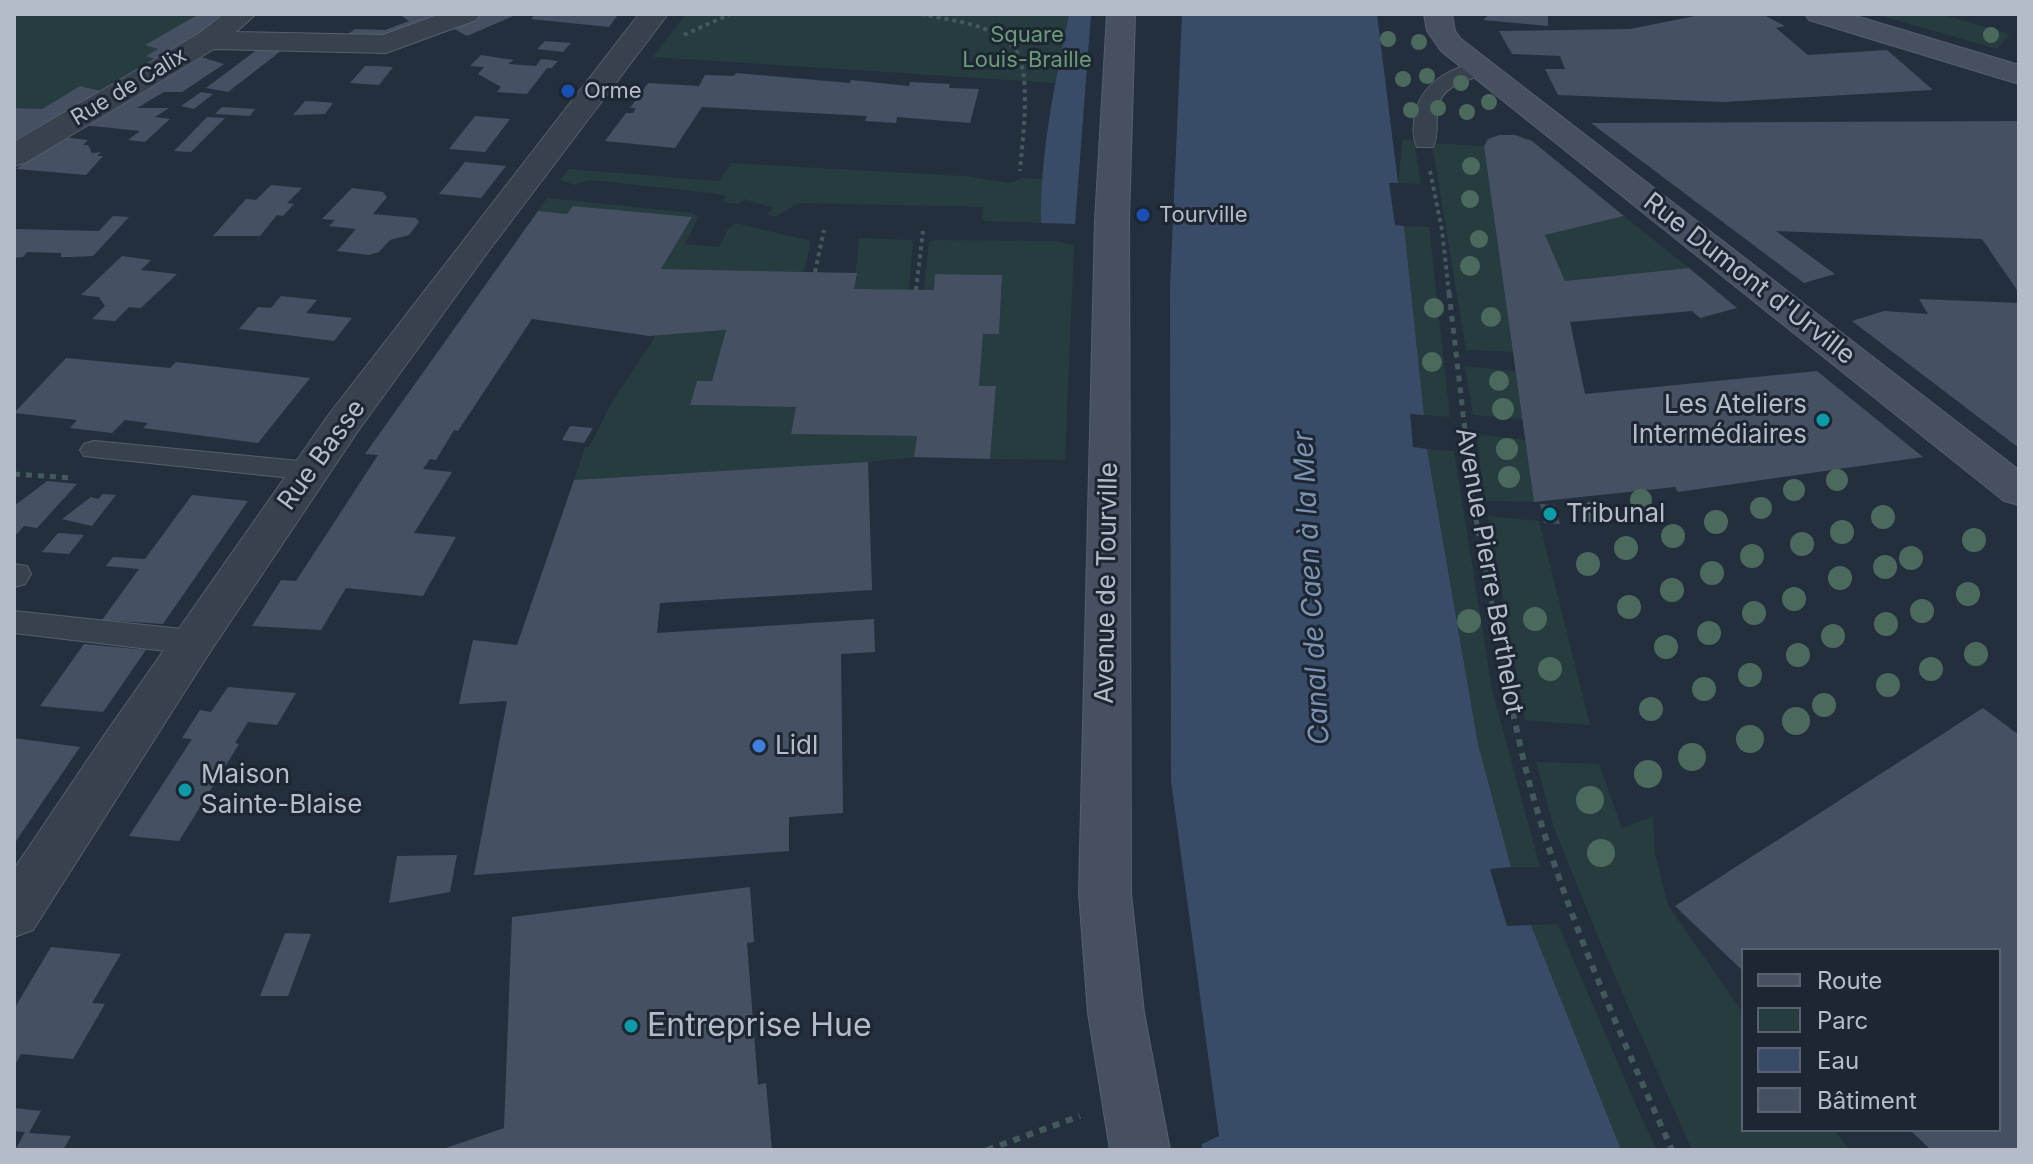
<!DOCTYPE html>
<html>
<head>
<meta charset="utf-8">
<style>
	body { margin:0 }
	#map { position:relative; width:2033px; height:1164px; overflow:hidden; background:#242f3e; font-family:Inter,sans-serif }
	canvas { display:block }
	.frame { position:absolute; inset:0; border:16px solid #b4bcc9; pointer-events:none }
	.legend { position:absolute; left:1741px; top:948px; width:260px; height:184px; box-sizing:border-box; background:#1d2633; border:2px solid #59626f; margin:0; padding:10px 14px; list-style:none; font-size:24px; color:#b4bcc9 }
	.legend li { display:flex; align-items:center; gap:16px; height:40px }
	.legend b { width:40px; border:2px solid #59626f }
</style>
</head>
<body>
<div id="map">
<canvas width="2033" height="1164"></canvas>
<div class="frame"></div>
<ul class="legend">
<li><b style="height:10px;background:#465061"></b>Route</li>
<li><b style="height:22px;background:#263c3f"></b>Parc</li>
<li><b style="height:22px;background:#394c67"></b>Eau</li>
<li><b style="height:22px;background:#455162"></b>Bâtiment</li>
</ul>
</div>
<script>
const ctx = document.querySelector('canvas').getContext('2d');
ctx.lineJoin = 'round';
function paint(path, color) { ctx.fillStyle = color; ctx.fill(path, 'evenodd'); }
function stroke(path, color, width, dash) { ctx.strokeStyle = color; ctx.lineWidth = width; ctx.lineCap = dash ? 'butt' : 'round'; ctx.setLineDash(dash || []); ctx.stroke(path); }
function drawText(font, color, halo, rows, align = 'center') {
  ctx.font = font + ' Inter,sans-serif'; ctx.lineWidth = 6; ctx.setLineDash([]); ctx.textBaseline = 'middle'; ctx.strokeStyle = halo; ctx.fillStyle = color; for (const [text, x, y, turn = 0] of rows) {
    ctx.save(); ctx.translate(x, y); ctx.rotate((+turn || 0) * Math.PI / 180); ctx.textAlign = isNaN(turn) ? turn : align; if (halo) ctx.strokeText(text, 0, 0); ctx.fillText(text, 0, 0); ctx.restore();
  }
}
paint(new Path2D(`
	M14 14H199L146 45 158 49 147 56 155 59 101 91 80 86 42 109 14 108Z
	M686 14H1069L1055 83 653 57Z
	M1874 14H1941L2010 34 1997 49Z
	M1403 139 1414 141 1421 184 1398 183Z
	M1432 143 1484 146 1513 352 1466 350Z
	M731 163 964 176 1011 183 1022 178 1043 179 1041 223 986 221 982 219 983 207 798 203 776 217 767 214 773 208 745 199 738 204 722 202 726 196 712 193 590 180 574 185 560 180 569 169 719 181Z
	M547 198 693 213 698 218 685 244 719 247 728 229 735 223 811 241 804 272 661 269 691 217 573 206 567 214 538 211Z
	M1624 216 1689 268 1565 281 1545 235Z
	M1404 226 1429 227 1450 417 1424 415Z
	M859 238 913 240 909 290 854 289Z
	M934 240 1055 241 1074 245 1065 460 990 459 996 387 979 386 983 334 999 333 1002 275 936 274 934 290H924L929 242Z
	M726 330 712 381H697L690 405 796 407 791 434 917 436 914 457 859 463 574 480 585 447H589L612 402 655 337 649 336Z
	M1465 366 1516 371 1523 419 1473 415Z
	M1477 434 1526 440 1534 502 1484 501Z
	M1427 449 1454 451 1492 690 1540 867H1511L1478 744Z
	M1488 516 1539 521 1590 725 1525 720Z
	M1536 762 1599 764 1622 828 1653 816 1655 854 1668 905 1743 1013V1130H1834L1850 1150H1692L1606 956 1554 828Z
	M1558 924 1643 1121 1657 1150H1621L1613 1135 1531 925Z`), '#263c3f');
paint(new Path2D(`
	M1069 14H1091L1075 224 1041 223C1040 154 1055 82 1069 14Z
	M1182 14H1377L1398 183H1389L1395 225 1404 226 1424 415 1410 414 1413 447 1427 449 1478 744 1511 867 1490 869 1507 926 1531 925 1621 1150H1202V1144L1219 1136 1171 781 1170 287Z`), '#394c67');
paint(new Path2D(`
	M199 14H230L155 59 146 56 158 49 145 45Z
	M399 14H450L389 41 341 39 355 29 385 30 409 21Z
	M477 14H518L467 36 447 25Z
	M536 14H590L617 16 609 27 531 19Z
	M1490 14H1548V26L1483 20Z
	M1705 14H1762L1785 26 1776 28 1808 55 1887 50 1933 90 1723 102 1558 95 1545 69H1565L1560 56 1512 54 1499 31 1630 29Z
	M545 41 571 43 563 52 537 49Z
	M266 43 290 44 228 92 206 88Z
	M481 55 514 60 508 64 536 66 541 59 558 61 552 68H547L527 94 497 92 501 87 478 74 484 67 470 66Z
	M201 57 224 64 182 92H164L137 108H169L155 117 170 119 145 142 128 140 140 131 83 125Z
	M365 66H375L393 67 379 85 350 83Z
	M736 73 850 83 851 80 909 86 910 82 950 84 949 88 979 89 970 123 897 117 896 123 865 121 867 116 702 107 675 148 605 141 626 113H633L636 108H630L648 83 699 86 705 75 734 76Z
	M80 86 101 91 14 141V108L42 109Z
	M201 92 213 94 194 109 181 106Z
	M305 101 323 102 333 103 325 114 293 115Z
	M222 107 255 109 250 116 215 114Z
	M475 116 510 119 485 152 449 149Z
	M207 117 225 118 191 152 174 151Z
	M2019 121V293L1982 239 1776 231 1835 274 1804 283 1591 123Z
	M1499 135H1515L1532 141 1624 216 1545 235 1565 281 1689 268 1737 308 1700 318 1692 311 1570 322 1585 394 1817 371 1923 457 1678 492 1675 487 1534 502 1484 146 1488 139Z
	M61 137 88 140 83 145H88L92 153 101 152 97 156H103L86 175 16 169Z
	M465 162 506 166 481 198 439 194Z
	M271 185 302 188 287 203 294 204 283 216 277 215 260 236H213L246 199 256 200Z
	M352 188 383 192 387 197 373 214 416 218 419 222 409 235 390 240 379 252 369 255 337 251 356 229 329 226 335 220 322 219Z
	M573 206 692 217 661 269 857 273 854 289 934 290 935 274 1002 275 999 334H983L979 386H996L990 459 914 457 917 436 791 434 796 407 690 405 697 381H712L726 330 649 336 532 319 458 431 454 430 436 460 430 459 423 469 452 472 414 533 456 537 423 596 346 588 321 630 252 626 281 580 296 581 378 455 365 454 538 211 567 214Z
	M113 216 129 217 93 256 70 257H61V253L27 252 23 257 14 258V229L99 231Z
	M122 256 151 260 141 270 177 274 141 308 129 307 115 321 92 319 105 306 99 297 81 295Z
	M281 296 317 300 306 313 352 318 334 341 239 329 258 307 271 308Z
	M1919 299 2019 303V448L1852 321 1884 311 1928 314Z
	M66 358 170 368 176 362 310 378 258 443 143 428 148 423 125 420 112 433 70 428 77 420 14 413Z
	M570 426 593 428 584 443 562 440Z
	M868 462 872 590 660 603 657 633 874 619 875 652 841 654 843 813 789 817V851L474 875 507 701 459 704 473 640 517 645 574 480Z
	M47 481 77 484 37 528 24 526 14 537V506Z
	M103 494 116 495 92 526 62 519 91 497 98 499Z
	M192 495 248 501 163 624 102 620 139 569 106 566 113 557 145 559Z
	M1540 504 1555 505 1560 524 1544 523Z
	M58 533 84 535 69 554 42 552Z
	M84 644 146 650 103 712 40 706Z
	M228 687 296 693 277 725 248 722 235 743 239 744 179 841 129 836 192 739 182 738 200 710 211 712Z
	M1983 708 2019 735V1150H1931L1910 1130H1999V950H1743V971L1675 906Z
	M14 738 80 747 14 844Z
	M457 855 450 892 389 903 397 856Z
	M750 887 754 942 747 943 758 1085 766 1083 772 1150H440L504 1128 512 917Z
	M285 933 311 934 288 996H260Z
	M51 947 121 954 92 1003 105 1004 73 1059 21 1054 14 1066V1009Z
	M14 1108 41 1111 29 1133 71 1136 63 1150H15L25 1132 14 1131Z`), '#455162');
const lane = new Path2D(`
	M1480 61 1487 63 1490 67C1478 81 1454 79 1442 97 1432 113 1441 132 1433 147H1417C1413 139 1413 131 1414 122 1417 85 1447 69 1480 61Z
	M94 441 310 462 320 464 324 471 320 478 310 480 84 456 80 450 84 444Z
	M14 564 27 566 31 574 25 584 14 587Z
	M14 611 191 630 202 634 207 642 202 650 191 654 14 633Z`);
const street = new Path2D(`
	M224 14H256L236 32 383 35 440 14H480L476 20 386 53 214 49 25 163 14 166V142L198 34Z
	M639 14H668L487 253 358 431 208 655 33 930 14 937V869L103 737 330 413Z`);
const secondary = new Path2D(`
	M1107 14H1135L1129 221 1131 893 1144 1013 1170 1150H1110L1088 1013 1079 893 1095 221Z
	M1424 14H1452L1455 31 1461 39 2019 470V505L2004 501 1441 51 1427 31Z
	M1805 14H1849L2019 65V84L1809 20Z`);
stroke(lane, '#565f6c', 2);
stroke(street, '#565f6c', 2);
stroke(secondary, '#565f6c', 2);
stroke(new Path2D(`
	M921 14C950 20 993 24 1014 48 1033 71 1022 142 1020 171
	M684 35 730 14
	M1430 171 1442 230 1449 294
	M815 272 824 230
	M916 290 923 231`), '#44595c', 4, [4, 4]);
stroke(new Path2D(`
	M1449 292 1474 509 1505 673
	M14 474 73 478`), '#44595c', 5, [6, 6]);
stroke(new Path2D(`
	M1504 671C1514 715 1522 760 1535 803 1570 923 1621 1036 1672 1150
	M987 1150 1080 1116`), '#44595c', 6, [7, 7]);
paint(lane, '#38414e');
paint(street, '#38414e');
paint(secondary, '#465061');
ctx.fillStyle = '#4b6a5d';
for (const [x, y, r] of [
	[1991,35,8],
	[1388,39,8],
	[1419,42,8],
	[1427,76,8],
	[1403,79,8],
	[1461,83,8],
	[1489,102,8],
	[1438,108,8],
	[1411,110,8],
	[1467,112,8],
	[1471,166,9],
	[1470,199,9],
	[1479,239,9],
	[1470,266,10],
	[1434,308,10],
	[1491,317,10],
	[1432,362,10],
	[1499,381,10],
	[1503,409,11],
	[1507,449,11],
	[1509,477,11],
	[1837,480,11],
	[1794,490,11],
	[1641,500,11],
	[1761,508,11],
	[1594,512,11],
	[1883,517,12],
	[1716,522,12],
	[1842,532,12],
	[1673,536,12],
	[1974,540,12],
	[1802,544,12],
	[1626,548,12],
	[1752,556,12],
	[1911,558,12],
	[1588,564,12],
	[1885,567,12],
	[1712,573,12],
	[1840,578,12],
	[1672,590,12],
	[1968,594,12],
	[1794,599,12],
	[1629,607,12],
	[1922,611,12],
	[1754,613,12],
	[1535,619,12],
	[1469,621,12],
	[1886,624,12],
	[1709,633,12],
	[1833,636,12],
	[1666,647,12],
	[1976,654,12],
	[1798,655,12],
	[1550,669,12],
	[1931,669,12],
	[1750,675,12],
	[1888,685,12],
	[1704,689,12],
	[1824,705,12],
	[1651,709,12],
	[1796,721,14],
	[1750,739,14],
	[1692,757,14],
	[1648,774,14],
	[1590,800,14],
	[1601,853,14]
]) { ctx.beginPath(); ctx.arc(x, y, r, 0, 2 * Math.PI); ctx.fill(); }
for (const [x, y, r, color] of [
	[568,91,8,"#1a4fb4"],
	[1143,215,8,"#1a4fb4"],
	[1823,420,8,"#0f9aa8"],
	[1550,514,8,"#0f9aa8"],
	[759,746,8,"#3f7fe0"],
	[185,790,8,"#0f9aa8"],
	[631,1026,8,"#0f9aa8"]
]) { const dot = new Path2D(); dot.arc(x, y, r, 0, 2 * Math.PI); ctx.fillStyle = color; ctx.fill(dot); stroke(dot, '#1d2633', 3); }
drawText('22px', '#6b9a76', '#1d2633', [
	["Square",1027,35],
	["Louis-Braille",1027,60]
]);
drawText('22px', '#b4bcc9', '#1d2633', [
	["Rue de Calix",129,87,-31]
]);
drawText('22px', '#b4bcc9', '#1d2633', [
	["Orme",584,91],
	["Tourville",1159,215]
], 'left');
drawText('26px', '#b4bcc9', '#1d2633', [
	["Rue Dumont d'Urville",1749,279,38],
	["Rue Basse",322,455,-54],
	["Avenue Pierre Berthelot",1489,571,80],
	["Avenue de Tourville",1107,583,-89]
]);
drawText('26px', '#b4bcc9', '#1d2633', [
	["Les Ateliers",1807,405,"right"],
	["Intermédiaires",1807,435,"right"],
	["Tribunal",1566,514],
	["Lidl",775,746],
	["Maison",201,775],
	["Sainte-Blaise",201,805]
], 'left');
drawText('italic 28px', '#7c92b1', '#1d2633', [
	["Canal de Caen à la Mer",1312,588,-93]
]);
drawText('32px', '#b4bcc9', '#1d2633', [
	["Entreprise Hue",647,1026]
], 'left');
</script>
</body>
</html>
